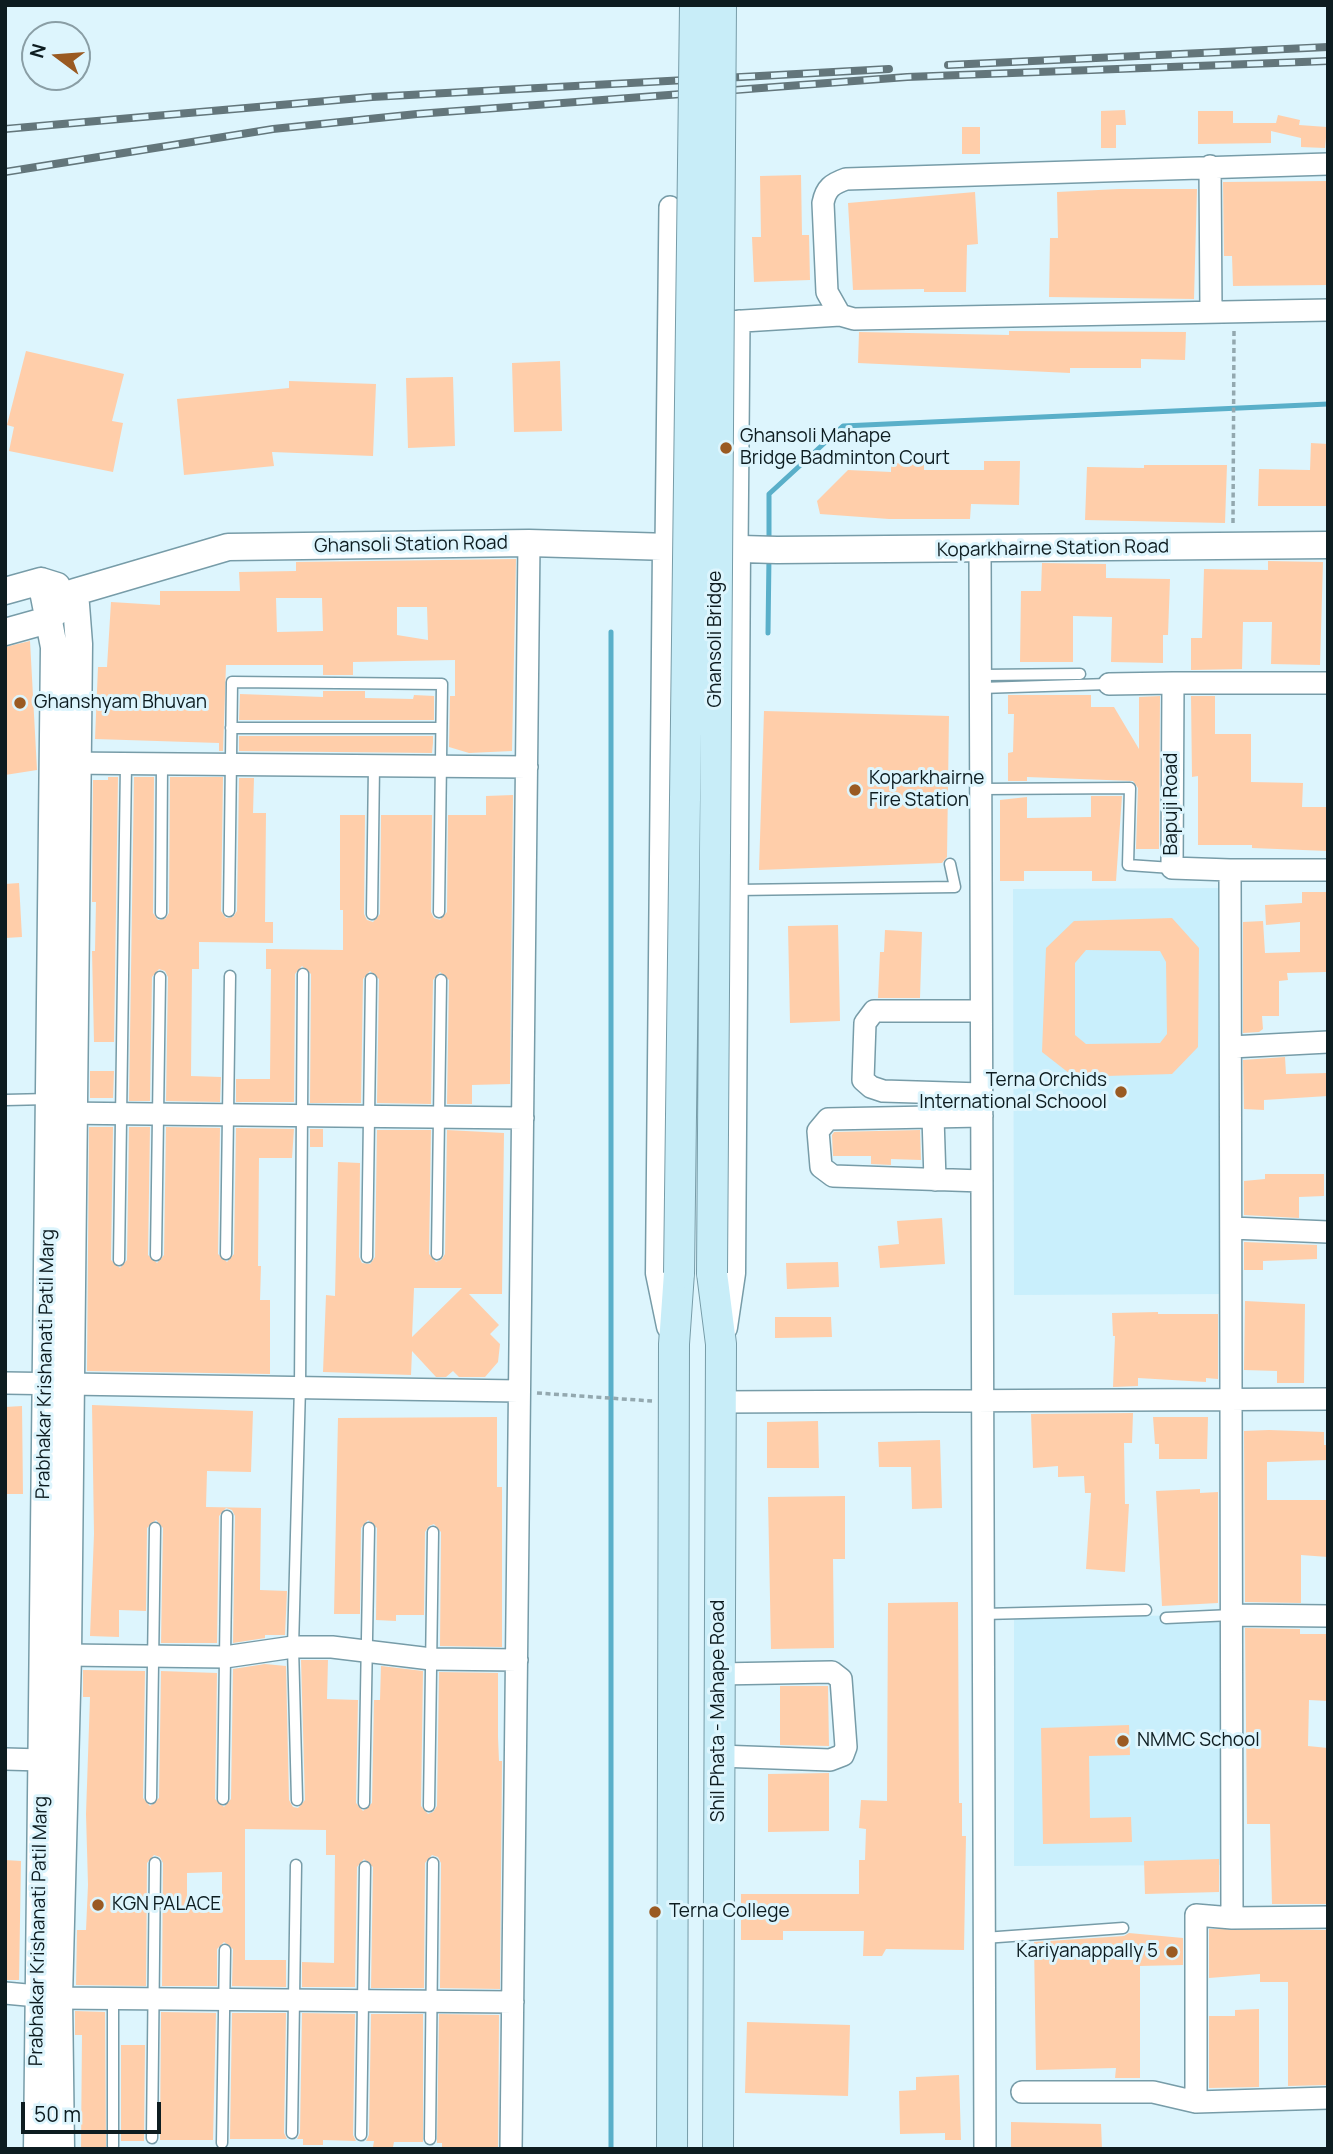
<!DOCTYPE html>
<html>
<head>
<meta charset="utf-8">
<style>
	body { margin:0 }
	#map { position:relative; width:1333px; height:2154px; overflow:hidden; background:#ddf5fd; font-family:Manrope,sans-serif }
	canvas { display:block }
	.frame { position:absolute; inset:0; border:7px solid #0d1c20; pointer-events:none }
	.north { position:absolute; left:21px; top:21px; width:70px; height:70px; box-sizing:border-box; background:#ddf5fd; border:2px solid #8a9ea5; border-radius:50%; rotate:286deg; font-size:19px; font-weight:700; line-height:28px; text-align:center; color:#0d1c20 }
	.north::after { content:''; display:block; margin:auto; width:24px; height:32px; background:#9a5a22; clip-path:polygon(50% 0,100% 100%,50% 72%,0 100%) }
	.scale { position:absolute; left:21px; top:2102px; width:140px; height:32px; box-sizing:border-box; border:4px solid #0d1c20; border-top:0; padding-left:9px; font-size:21px; line-height:24px; white-space:nowrap; color:#0d1c20; -webkit-text-stroke:5px #ddf5fd; paint-order:stroke }
</style>
</head>
<body>
<div id="map">
<canvas width="1333" height="2154"></canvas>
<div class="frame"></div>
<div class="north">N</div>
<div class="scale">50 m</div>
</div>
<script>
const ctx = document.querySelector('canvas').getContext('2d');
ctx.lineJoin = 'round';
function paint(path, color) { ctx.fillStyle = color; ctx.fill(path, 'evenodd'); }
function stroke(path, color, width, dash) { ctx.strokeStyle = color; ctx.lineWidth = width; ctx.lineCap = dash ? 'butt' : 'round'; ctx.setLineDash(dash || []); ctx.stroke(path); }
function drawText(font, color, halo, rows, align = 'center') {
  ctx.font = font + ' Manrope,sans-serif'; ctx.lineWidth = 6; ctx.setLineDash([]); ctx.textBaseline = 'middle'; ctx.strokeStyle = halo; ctx.fillStyle = color; for (const [text, x, y, turn = 0] of rows) {
    ctx.save(); ctx.translate(x, y); ctx.rotate((+turn || 0) * Math.PI / 180); ctx.textAlign = isNaN(turn) ? turn : align; if (halo) ctx.strokeText(text, 0, 0); ctx.fillText(text, 0, 0); ctx.restore();
  }
}
paint(new Path2D(`
	M1228 888V1294L1014 1295 1013 889Z
	M1231 1615V1865L1014 1866V1617Z`), '#c9effc');
stroke(new Path2D(`
	M769 542V494L843 426 1328 404
	M611 632V2149
	M768 633 769 556`), '#59afc9', 5);
paint(new Path2D(`
	M1125 110 1126 125H1116V148H1101V111Z
	M1198 111H1233V123H1276L1278 115 1300 120 1299 125 1327 127 1325 148 1301 147V138L1271 131V143L1198 144Z
	M962 127H980V154H962Z
	M801 175 802 235H809L810 280 754 282 752 237H761L760 176Z
	M1328 181V285L1233 286 1232 256H1224L1223 182Z
	M1119 189H1197L1194 299 1049 297 1050 238H1058L1057 192Z
	M975 192 978 244 967 245 966 292H924V289L853 290 848 203Z
	M1009 331 1186 332 1185 360 1141 359V368H1070V373L858 363 859 332 1009 335Z
	M26 351 124 374 112 421 123 423 113 472 9 451 14 427 7 425Z
	M560 361 562 431 514 432 512 363Z
	M453 377 455 446 408 448 406 378Z
	M289 381 376 384 373 456 272 452 274 466 184 475 177 399 289 388Z
	M1311 443 1328 444V506H1258L1259 469 1310 470Z
	M984 461H1020L1019 505 971 504 970 519H889L820 514 817 501 848 470 891 472V463L924 464V470H984Z
	M1144 465H1227L1225 523 1085 520 1087 467 1144 468Z
	M516 559 512 751 469 753 449 747 450 696H455V660L353 662V675H323V665H226L223 751H219V743L95 739 98 667H107L111 602 160 605V591H240L239 572 296 571V562ZM276 598H322L323 631 277 632ZM397 607H427L428 640 397 635Z
	M1268 561 1323 562 1320 665 1271 664 1272 622H1243L1242 669 1191 670V638H1202L1204 569 1268 570Z
	M1042 563 1106 564V578L1170 579 1168 635H1163V663L1111 662 1112 617 1073 616V662H1020L1021 591H1041Z
	M30 641 37 770 5 775V647Z
	M323 691H365V698L413 699 414 695 434 696V720H239L240 694 323 697Z
	M1008 695H1091V707H1114L1139 749V697L1160 696 1159 849H1136L1138 788 1133 781 1027 777V781H1008V753L1013 752 1014 714H1008Z
	M1191 696H1215V734H1251V782L1303 783 1302 807H1328V851L1252 848V845H1198V776L1192 777Z
	M764 711 949 716 947 857 942 863 759 870Z
	M239 736H433V743L432 753 239 751Z
	M108 777H118L114 1042H94L92 951H95L96 902H92L93 780H108Z
	M134 777H154L153 913 158 920 165 919 169 913 170 777H223L221 911 226 918 233 917 237 911 239 778H254L253 813H266L265 922H273V943L199 942V969H192L191 1076 221 1077 220 1102 166 1101 168 977 165 971 159 969 152 977 150 1101H129Z
	M513 795 510 1084 472 1085V1104H447L449 980 440 972 433 980 431 1104 377 1103 379 979 370 971 363 979 361 1103H310L311 974 302 966 295 974 294 1102H236V1079H270L271 969H266V949L343 950V910H340V815H365L364 914 367 920 373 922 380 914 381 815H432L431 912 434 918 440 920 447 912 448 815H486V796Z
	M1091 796H1122L1116 881H1092V871H1024V881H1000V800L1027 797V818L1091 817Z
	M19 883 22 937 5 938V884Z
	M1302 892H1327L1326 972 1287 973 1288 980 1279 981V1016H1262L1263 1029 1259 1032 1243 1033V922L1263 921 1265 953 1300 952V922L1266 925 1265 905 1302 903Z
	M1172 918 1199 948 1198 1047 1172 1074 1074 1077 1042 1052 1046 948 1074 921ZM1086 950 1160 951 1166 962 1167 1034 1160 1043 1086 1044 1075 1035V963Z
	M838 925 840 1021 790 1023 788 926Z
	M885 930 922 932 920 998H878L880 952H884Z
	M1285 1057 1286 1074 1328 1073V1096L1264 1100V1110L1244 1109 1243 1060Z
	M90 1071H114L113 1098H90Z
	M89 1127H113L111 1260 120 1268 127 1260 129 1127H150L148 1255 157 1263 164 1255 166 1127 220 1128 218 1254 227 1262 234 1254 236 1128 294 1129 292 1158H259L258 1266H261L260 1300H270V1374L87 1371Z
	M310 1129H323V1147H310Z
	M377 1130H431L429 1254 436 1262 441 1260 445 1254 447 1130 504 1133 502 1294H469L499 1325 490 1334 500 1344 498 1362 485 1377H459L453 1371 446 1377H436L412 1351 411 1375 323 1372 326 1295 335 1296 338 1162 360 1163 359 1257 362 1263 370 1264 375 1257ZM414 1288H462L412 1337Z
	M920 1130 921 1160 891 1159V1165L871 1164V1156H833L832 1135 834 1132Z
	M1265 1174H1324V1196L1299 1197V1218L1244 1215V1181L1265 1179Z
	M942 1218 945 1264 880 1268 878 1246 899 1244 897 1221Z
	M1244 1242 1317 1245V1259L1263 1261V1270H1244Z
	M838 1262 839 1287 787 1289 786 1263Z
	M1245 1301 1305 1304 1304 1383H1277V1371L1244 1370Z
	M1158 1312V1314H1218V1379L1206 1378V1382L1138 1378V1386L1113 1387 1115 1336H1113L1112 1313Z
	M775 1317H831L832 1337 775 1338Z
	M92 1405 253 1411 251 1472 207 1471 206 1507 261 1508 260 1590 287 1591 285 1635H265V1638L233 1643 235 1516 232 1510 226 1508 219 1516 217 1643H161L163 1528 156 1520 147 1528 146 1611 119 1610V1637L90 1636 94 1534Z
	M22 1406 23 1494H5V1407Z
	M1133 1413 1132 1443H1124L1125 1504H1129L1125 1572 1086 1569 1091 1493H1085L1084 1476 1058 1477V1466L1033 1468 1031 1414Z
	M497 1417V1487H502V1647L440 1646 441 1532 434 1524 429 1526 425 1532 424 1615H396V1621L376 1620 377 1528 368 1520 361 1528 360 1614H334L338 1418Z
	M1153 1417H1208L1207 1459H1159V1444H1155Z
	M818 1421 819 1468H767V1422Z
	M1269 1430 1324 1432V1445H1328V1460L1267 1462V1500H1328V1557L1301 1555V1603L1245 1602 1244 1431Z
	M940 1440 942 1508 912 1509 911 1467H879L878 1442Z
	M1200 1489V1493L1218 1492V1603L1162 1606 1156 1491Z
	M845 1496V1559H833L834 1648 771 1649 768 1497Z
	M958 1602 959 1803H962V1836H966L964 1950 886 1949 882 1956H863L864 1931H783V1940H741V1894H859V1860H865L866 1829 859 1828 861 1800 887 1801 888 1603Z
	M1245 1628 1300 1629V1634H1328V1701L1309 1700 1308 1746 1328 1748V1904H1272L1270 1824H1247Z
	M301 1660H328L327 1699 358 1700 356 1803 363 1811 372 1803 374 1700H380L381 1666 423 1671 421 1806 428 1814 433 1812 437 1806 439 1672 498 1673V1737L499 1761H502L500 1989 440 1988 441 1863 438 1857 432 1855 425 1863 424 1988H371L373 1867 364 1859 357 1867 355 1987H302V1962L334 1963 335 1855H326V1830L245 1829V1960H286V1987L232 1986 233 1949 224 1942 217 1949V1986H162L163 1863 160 1857 154 1855 147 1863 146 1986 76 1985 77 1930H86L88 1885 86 1814 90 1697H83V1670L145 1671 143 1798 150 1806 159 1798 161 1671 217 1673 215 1799 224 1807 231 1799 233 1669 265 1664 286 1666 289 1800 293 1807 298 1808 305 1800ZM222 1872V1907H187V1873Z
	M780 1686H828L829 1746 780 1745Z
	M1129 1725 1130 1755 1089 1756 1090 1818 1131 1817 1132 1842 1043 1844 1041 1728Z
	M829 1773V1831L768 1832V1774Z
	M1219 1859V1892L1145 1894 1144 1861Z
	M5 1860 21 1861 19 1980H5Z
	M1209 1929 1328 1930V2085L1288 2086V1982H1260V1974L1209 1978Z
	M1129 1933 1183 1938V1965L1140 1966V2078H1115L1116 2068 1036 2070 1034 1942 1124 1936Z
	M1259 2009V2087L1209 2088V2016H1235V2010Z
	M75 2011 105 2012 106 2149H81L82 2035H75Z
	M161 2012 216 2013 213 2140H160Z
	M232 2013H286L284 2133 287 2139H230Z
	M302 2013 355 2014 353 2135 356 2141 323 2140V2145H303V2139H297L300 2133Z
	M371 2014H423V2142H394L393 2147H373L374 2141H366L369 2135Z
	M439 2014 499 2015 498 2149 442 2148V2143H437Z
	M747 2022 850 2025 848 2096 745 2093Z
	M121 2045H145L144 2141H121Z
	M959 2075 961 2140H945V2133L900 2134 899 2091 916 2090V2077Z
	M1011 2122 1101 2124 1102 2149H1011Z`), '#ffceaa');
const service = new Path2D(`
	M981 675 1080 674
	M980 688 1109 684
	M231 728H441
	M981 789 1130 788 1128 865 1172 868
	M736 890 955 887 950 864
	M229 911 232 682 442 684 439 912
	M161 913 162 764
	M372 914 374 766
	M5 1100 49 1099
	M226 1254 230 976
	M437 1254 441 980
	M156 1255 160 977
	M367 1257 371 979
	M119 1260 126 764
	M983 1614 1146 1610
	M1166 1618 1232 1615
	M151 1798 155 1528
	M223 1799 227 1516
	M297 1800 293 1647 300 1386 303 974
	M364 1803 369 1528
	M429 1806 433 1532
	M984 1938 1123 1928
	M113 1999V2146
	M292 2133 296 1865
	M361 2135 365 1867
	M152 2138 155 1863
	M430 2139 433 1863
	M222 2143 225 1950`);
const minor = new Path2D(`
	M1328 164 846 179C832 184 826 188 823 203L827 292 840 315 854 319 1328 310
	M1210 166 1211 312
	M727 322 840 315
	M666 547 670 207
	M737 549 739 321
	M980 550 985 2149
	M1173 683H1328
	M1109 684 1173 683 1172 868 1230 870
	M64 763 527 767
	M1328 870H1230L1232 1918 1328 1917
	M981 1011H874L865 1023 863 1080 871 1087 883 1091 982 1094
	M1231 1047 1328 1042
	M59 1113 523 1118
	M982 1116 828 1119 818 1131 821 1167 833 1176 982 1181
	M933 1117 935 1180
	M1232 1228 1328 1232
	M5 1383 518 1391
	M720 1402 1328 1399
	M1232 1615 1328 1616
	M68 1655 225 1657 293 1647H332L431 1659 517 1660
	M718 1674 832 1672 841 1679 846 1747 843 1755 830 1760 719 1756
	M5 1759 42 1760
	M5 1993 59 1998 513 2002
	M1022 2092H1153L1196 2102 1328 2098
	M1196 2102V1915L1232 1918
	M511 2149 529 543`);
const tertiary = new Path2D(`
	M666 547 659 1273 670 1326
	M5 591 41 581 57 586
	M5 632 48 620 75 592 228 547 529 543 777 550 1328 545
	M724 1327 732 1273 737 549
	M37 2149 54 647 41 581
	M61 2149 59 1998 68 1655 79 644 75 592`);
const secondary = new Path2D(`
	M712 1273 721 1344 718 2149
	M672 2149 674 1344 679 1273`);
stroke(service, '#779ca8', 13);
stroke(minor, '#779ca8', 24);
stroke(tertiary, '#779ca8', 29);
stroke(secondary, '#779ca8', 32);
stroke(new Path2D(`
	M1233 523 1234 331
	M537 1393 652 1401`), '#93a8af', 3.5, [5, 3.5]);
stroke(service, '#fff', 10);
stroke(minor, '#fff', 21);
stroke(tertiary, '#fff', 26);
stroke(secondary, '#c8edf8', 30);
const rail = new Path2D(`
	M948 65 1328 47
	M5 129 372 97 889 69
	M5 172 273 129 417 114 907 77 1328 61`);
stroke(rail, '#63767b', 8);
stroke(rail, '#ddf5fd', 5, [16]);
const secondaryBridge = new Path2D(`
	M679 1273 695 5
	M712 1273 721 5`);
stroke(secondaryBridge, '#779ca8', 32, []);
stroke(secondaryBridge, '#c8edf8', 30);
for (const [x, y, r, color] of [
	[726,448,7,"#9a5a22"],
	[20,703,7,"#9a5a22"],
	[855,790,7,"#9a5a22"],
	[1121,1092,7,"#9a5a22"],
	[1123,1741,7,"#9a5a22"],
	[98,1905,7,"#9a5a22"],
	[655,1912,7,"#9a5a22"],
	[1172,1952,7,"#9a5a22"]
]) { const dot = new Path2D(); dot.arc(x, y, r, 0, 2 * Math.PI); ctx.fillStyle = color; ctx.fill(dot); stroke(dot, '#ddf5fd', 2.5); }
drawText('19px', '#0d1c20', '#ddf5fd', [
	["Ghansoli Mahape",740,437],
	["Bridge Badminton Court",740,459],
	["Ghanshyam Bhuvan",34,703],
	["Koparkhairne",869,779],
	["Fire Station",869,801],
	["Terna Orchids",1107,1081,"right"],
	["International Schoool",1107,1103,"right"],
	["NMMC School",1137,1741],
	["KGN PALACE",112,1905],
	["Terna College",669,1912],
	["Kariyanappally 5",1158,1952,"right"]
], 'left');
drawText('19px', '#0d1c20', '#ddf5fd', [
	["Ghansoli Station Road",411,545,-1],
	["Koparkhairne Station Road",1053,549,-1],
	["Ghansoli Bridge",716,639,-90],
	["Bapuji Road",1172,804,-90],
	["Prabhakar Krishanati Patil Marg",46,1364,-89],
	["Shil Phata - Mahape Road",719,1711,-90],
	["Prabhakar Krishanati Patil Marg",39,1931,-89]
]);
</script>
</body>
</html>
